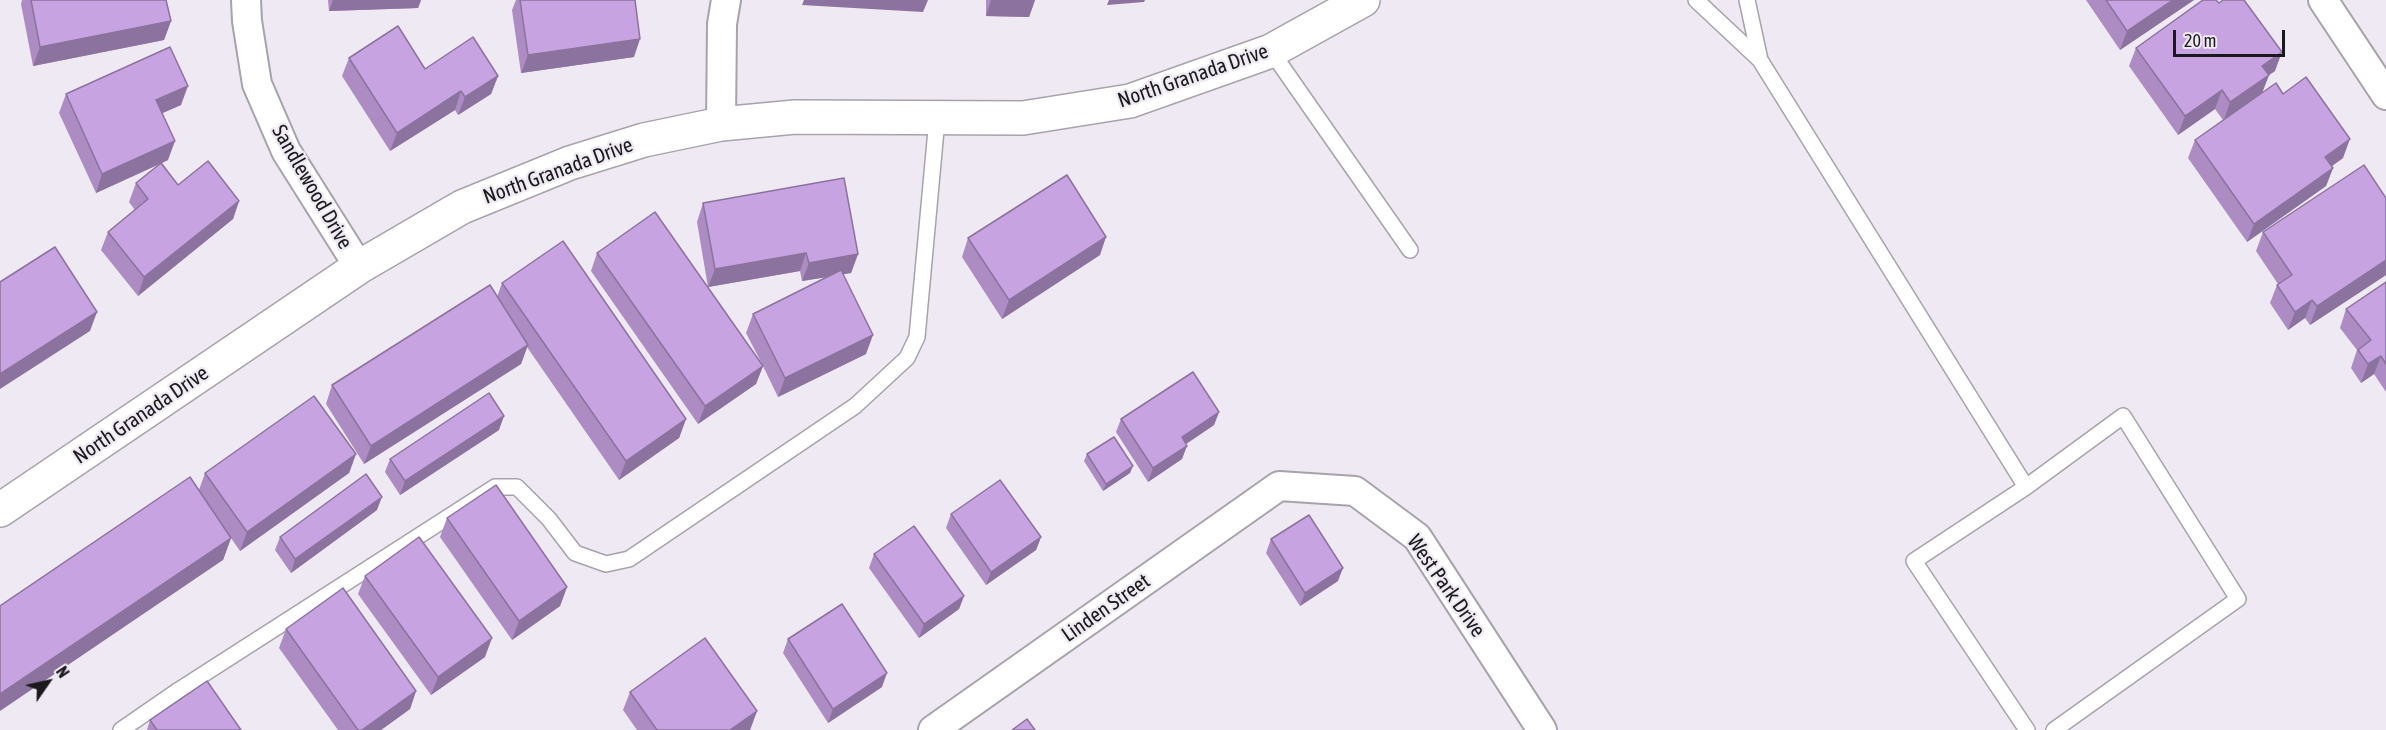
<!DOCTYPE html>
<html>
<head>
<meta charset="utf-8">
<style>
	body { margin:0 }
	#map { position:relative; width:2386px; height:730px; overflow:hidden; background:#eee9f2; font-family:"Asap Condensed",sans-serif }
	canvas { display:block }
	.north { position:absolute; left:18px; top:652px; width:60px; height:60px; -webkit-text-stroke:4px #eee9f2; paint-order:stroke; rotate:56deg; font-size:16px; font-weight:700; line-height:24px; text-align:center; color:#1b191c }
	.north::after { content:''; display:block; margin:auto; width:21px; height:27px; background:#1b191c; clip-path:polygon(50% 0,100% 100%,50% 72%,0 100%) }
	.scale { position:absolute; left:2173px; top:30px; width:112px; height:27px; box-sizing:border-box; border:3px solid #1b191c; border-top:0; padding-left:8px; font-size:18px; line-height:21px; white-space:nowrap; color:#1b191c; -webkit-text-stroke:4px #eee9f2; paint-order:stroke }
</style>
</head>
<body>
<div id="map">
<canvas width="2386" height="730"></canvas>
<div class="north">N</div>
<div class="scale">20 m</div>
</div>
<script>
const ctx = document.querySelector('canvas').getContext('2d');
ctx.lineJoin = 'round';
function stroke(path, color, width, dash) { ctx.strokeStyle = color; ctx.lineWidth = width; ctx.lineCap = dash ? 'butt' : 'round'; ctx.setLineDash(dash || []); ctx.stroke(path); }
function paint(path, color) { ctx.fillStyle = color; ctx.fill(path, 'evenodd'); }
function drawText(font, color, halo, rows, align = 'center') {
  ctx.font = font + ' "Asap Condensed",sans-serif'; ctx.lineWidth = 4.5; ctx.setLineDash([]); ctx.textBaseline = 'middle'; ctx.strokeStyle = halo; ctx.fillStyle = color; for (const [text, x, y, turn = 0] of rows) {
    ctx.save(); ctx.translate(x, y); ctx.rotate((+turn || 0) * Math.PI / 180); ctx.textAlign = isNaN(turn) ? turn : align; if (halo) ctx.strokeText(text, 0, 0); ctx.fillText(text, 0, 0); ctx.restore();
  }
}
const service = new Path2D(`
	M1696 0 1760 60 2026 487
	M1747 0 1760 60
	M1271 51 1410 250
	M121 730 179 690 495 487H517L549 519 575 553 606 564 629 559 855 406 907 358 917 337 937 119
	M2027 730 1914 561 2026 487 2123 416 2238 599 2054 730`);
const minor = new Path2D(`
	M246 0 247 21 257 84 286 151 359 267
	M2323 0 2386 95
	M721 124 722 24 726 0
	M933 730 1279 486 1355 491 1417 537 1542 730`);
const tertiary = new Path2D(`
	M0 510 359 267 462 207 570 163 644 140 721 124 795 117 1023 118 1130 101 1271 51 1363 0`);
stroke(service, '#a7a2ab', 18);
stroke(minor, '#a7a2ab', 32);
stroke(tertiary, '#a7a2ab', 36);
stroke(service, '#fff', 15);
stroke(minor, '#fff', 28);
stroke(tertiary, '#fff', 33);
paint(new Path2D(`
	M22 0H166L171 21 164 40 33 66 21 4Z
	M328 0H421L418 8 329 11Z
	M516 0H635L634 57 521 73 512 10Z
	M986 0H1035L1029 17 986 16Z
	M2086 0H2194L2120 50Z
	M2219 3 2275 71 2269 75 2262 93 2283 94 2343 158 2332 166 2333 168 2326 186 2247 242 2188 158 2195 140 2223 120 2215 109 2178 135 2129 66 2136 48Z
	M349 58 425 69 498 76 491 94 458 115 455 110 390 151 342 76Z
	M66 94 181 105 162 113 168 160 162 163 178 185 239 201 233 219 138 296 101 250 108 232 135 210 129 202 136 183 160 164 96 193 59 113Z
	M2386 198V275L2310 325 2305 318 2288 330 2270 303 2277 285 2278 284 2256 251 2263 232Z
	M703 203 858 254 851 273 843 274 866 354 778 397 763 366 756 384 698 424 591 271 597 253 762 364 746 333 753 314 828 277 802 281 800 271 708 287 697 222Z
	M968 238 1100 255 1002 319 962 257Z
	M2386 282V392L2374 374 2361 383 2351 368 2357 350 2340 328 2346 309Z
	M502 283 686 419 679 438 619 480 527 347 521 364 364 464 326 404 332 385 497 297Z
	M1219 412 1214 425 1186 444 1182 459 1148 482 1116 432 1121 419Z
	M499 430 400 495 385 472 390 459Z
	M356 454 349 473 240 551 231 538 223 560 199 490 205 473Z
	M1087 454 1130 473 1103 491 1084 461Z
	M377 510 291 573 275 550 280 537Z
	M951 514 1041 537 1036 550 986 585 946 528Z
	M447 518 567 587 560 606 512 640 440 537Z
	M1271 539 1338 581 1300 606 1266 553Z
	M874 554 964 596 959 609 919 638 869 568Z
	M365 576 485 657 431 695 358 594Z
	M286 629 416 691 410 709 381 730H338L279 648Z
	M788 639 882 687 828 723 783 653Z
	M630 692 757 711 750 730H637L623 710Z
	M150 720 241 730H147Z`), '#ac8cc2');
paint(new Path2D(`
	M333 0H421L418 8 329 11Z
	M804 0H928L923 12 802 5Z
	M991 0H1035L1029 17 986 16Z
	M1109 0H1145L1144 2 1107 5Z
	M2173 0H2194L2120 50 2127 31Z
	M171 21 164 40 33 66 40 47Z
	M640 39 634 57 521 73 528 55Z
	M2282 52 2275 71 2269 75 2262 93 2224 120 2230 102 2262 66Z
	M498 76 491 94 458 115 465 97Z
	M188 86 181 105 149 119 156 100Z
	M2222 90 2215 109 2178 135 2185 116Z
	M461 91 455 110 390 151 397 133Z
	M2350 139 2343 158 2318 176 2325 157Z
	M175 141 168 160 96 193 102 174Z
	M2333 168 2326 186 2247 242 2254 224Z
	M239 201 233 219 138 296 144 277Z
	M1106 237 1100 255 1002 319 1009 300Z
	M806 253 800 271 708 287 715 269Z
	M858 254 851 273 802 281 809 263Z
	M2386 260V275L2310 325 2317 306Z
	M2312 300 2305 318 2288 330 2295 312Z
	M97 312 90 331 0 389V374Z
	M873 335 866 354 778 397 785 378Z
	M528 345 521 364 364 464 371 446Z
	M2381 356 2374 374 2361 383 2368 364Z
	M763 366 756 384 698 424 705 406Z
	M1219 412 1214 425 1177 450 1182 437Z
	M504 416 499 430 400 495 405 481Z
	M686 419 679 438 619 480 626 461Z
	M1187 446 1182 459 1148 482 1153 468Z
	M356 454 349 473 240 551 247 532Z
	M1133 466 1130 473 1103 491 1106 484Z
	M382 497 377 510 291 573 295 559Z
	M1041 537 1036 550 986 585 991 572Z
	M231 538 223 560 0 711V694Z
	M1343 568 1338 581 1300 606 1305 593Z
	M567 587 560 606 512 640 519 621Z
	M964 596 959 609 919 638 924 624Z
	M492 638 485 657 431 695 438 677Z
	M887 673 882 687 828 723 833 709Z
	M416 691 410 709 381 730H362Z
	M757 711 750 730H730Z`), '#8c729e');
const building = new Path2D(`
	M31 0H166L171 21 40 47Z
	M520 0H635L640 39 528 55Z
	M2106 0H2173L2127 31Z
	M2203 0H2216L2219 3 2223 0H2244L2282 52 2262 66 2269 75 2230 102 2222 90 2185 116 2136 48Z
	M398 26 425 69 473 37 498 76 465 97 461 91 397 133 349 58Z
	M170 47 188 86 156 100 175 141 102 174 66 94Z
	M2306 77 2350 139 2325 157 2333 168 2254 224 2195 140 2276 83 2283 94Z
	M208 161 239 201 144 277 108 232 148 199 136 183 161 163 178 185Z
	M2364 165 2386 198V260L2317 306 2312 300 2295 312 2277 285 2292 275 2263 232Z
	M1067 175 1106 237 1009 300 968 238Z
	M844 178 858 254 809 263 806 253 715 269 703 203Z
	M655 212 763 366 705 406 597 253Z
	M563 241 686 419 626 461 502 283Z
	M55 247 97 312 0 374V282Z
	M841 270 873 335 785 378 753 314Z
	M2386 282V364L2381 356 2368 364 2358 350 2371 340 2346 309Z
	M490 285 528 345 371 446 332 385Z
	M1193 372 1219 412 1182 437 1187 446 1153 468 1121 419Z
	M489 393 504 416 405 481 390 459Z
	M314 396 356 454 247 532 205 473Z
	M1114 437 1133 466 1106 484 1087 454Z
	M366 474 382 497 295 559 280 537Z
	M190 477 231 538 0 694V606Z
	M1000 480 1041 537 991 572 951 514Z
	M496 485 567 587 519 621 447 518Z
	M1309 515 1343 568 1305 593 1271 539Z
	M914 526 964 596 924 624 874 554Z
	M419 537 492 638 438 677 365 576Z
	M343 588 416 691 362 730H358L286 629Z
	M842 604 887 673 833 709 788 639Z
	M705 638 757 711 730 730H657L630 692Z
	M207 681 241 730H157L150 720Z
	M1027 719 1035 730H1012Z`);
paint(building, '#c8a3e2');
stroke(building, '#8c729e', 1.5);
drawText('21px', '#1b191c', '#eee9f2', [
	["North Granada Drive",1193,76,-19],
	["North Granada Drive",558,171,-20],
	["Sandlewood Drive",312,187,60],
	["North Granada Drive",141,415,-34],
	["West Park Drive",1446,586,55],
	["Linden Street",1106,608,-35]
]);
</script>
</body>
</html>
